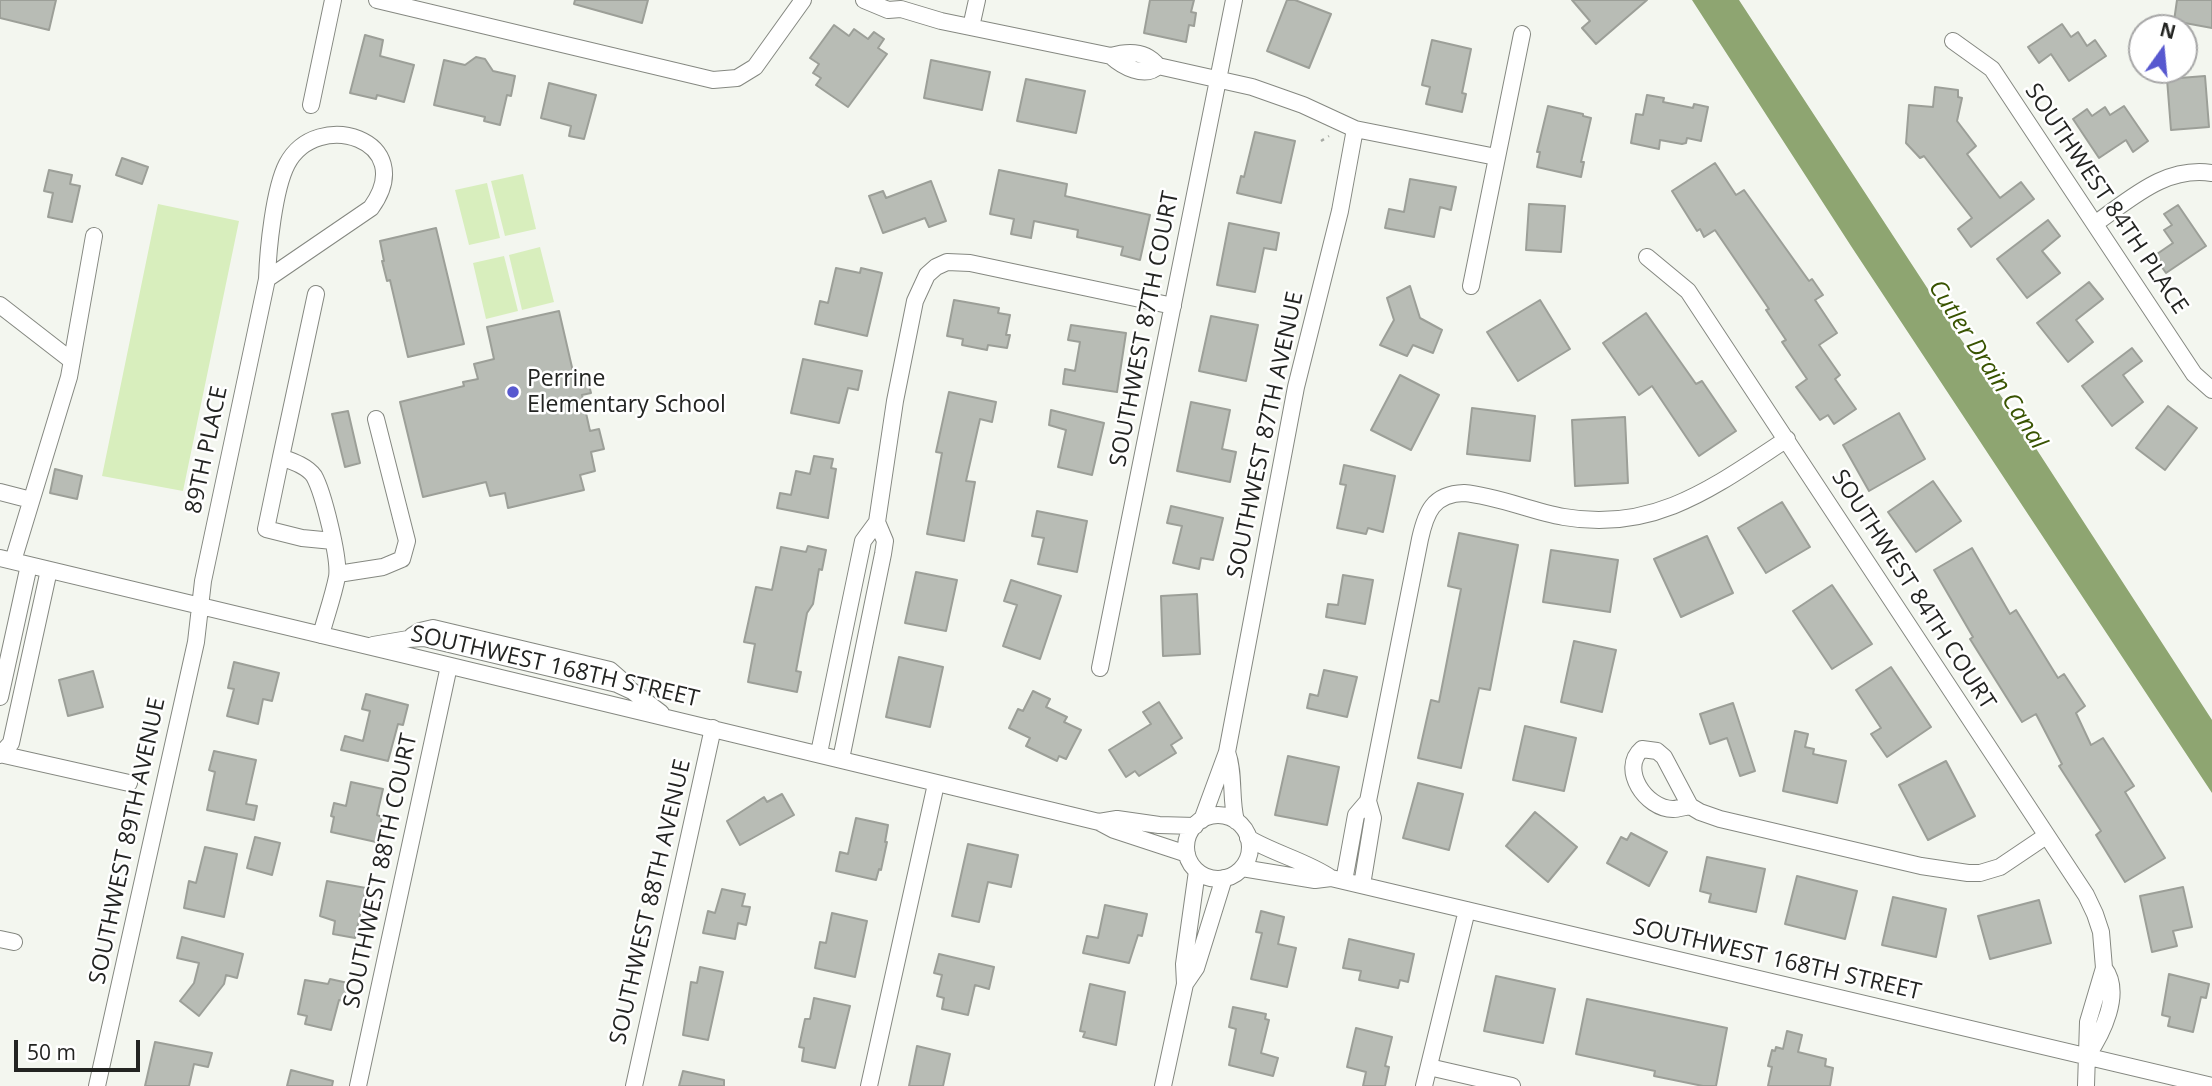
<!DOCTYPE html>
<html>
<head>
<meta charset="utf-8">
<style>
	body { margin:0 }
	#map { position:relative; width:2212px; height:1086px; overflow:hidden; background:#f3f6ef; font-family:"Open Sans",sans-serif }
	canvas { display:block }
	.north { position:absolute; left:2128px; top:14px; width:70px; height:70px; box-sizing:border-box; background:#fff; border:2px solid #a7a7a7; border-radius:50%; rotate:15deg; font-size:19px; font-weight:700; line-height:28px; text-align:center; color:#232422 }
	.north::after { content:''; display:block; margin:auto; width:24px; height:32px; background:#5758cf; clip-path:polygon(50% 0,100% 100%,50% 72%,0 100%) }
	.scale { position:absolute; left:14px; top:1040px; width:126px; height:32px; box-sizing:border-box; border:4px solid #232422; border-top:0; padding-left:9px; font-size:21px; line-height:24px; white-space:nowrap; color:#232422; -webkit-text-stroke:5px #fff; paint-order:stroke }
</style>
</head>
<body>
<div id="map">
<canvas width="2212" height="1086"></canvas>
<div class="north">N</div>
<div class="scale">50 m</div>
</div>
<script>
const ctx = document.querySelector('canvas').getContext('2d');
ctx.lineJoin = 'round';
function paint(path, color) { ctx.fillStyle = color; ctx.fill(path, 'evenodd'); }
function stroke(path, color, width, dash) { ctx.strokeStyle = color; ctx.lineWidth = width; ctx.lineCap = dash ? 'butt' : 'round'; ctx.setLineDash(dash || []); ctx.stroke(path); }
function drawText(font, color, halo, rows, align = 'center') {
  ctx.font = font + ' "Open Sans",sans-serif'; ctx.lineWidth = 5; ctx.setLineDash([]); ctx.textBaseline = 'middle'; ctx.strokeStyle = halo; ctx.fillStyle = color; for (const [text, x, y, turn = 0] of rows) {
    ctx.save(); ctx.translate(x, y); ctx.rotate((+turn || 0) * Math.PI / 180); ctx.textAlign = isNaN(turn) ? turn : align; if (halo) ctx.strokeText(text, 0, 0); ctx.fillText(text, 0, 0); ctx.restore();
  }
}
paint(new Path2D(`
	M523 174 536 229 505 236 491 181Z
	M487 183 500 238 469 245 455 190Z
	M158 204 239 221 183 491 102 476Z
	M540 247 554 302 522 310 509 255Z
	M504 256 518 311 486 319 473 263Z`), '#d8eebd');
paint(new Path2D(`
	M1692 0H1739L1958 335 2015 416 2212 720V793L1851 246Z`), '#8ea571');
const building = new Path2D(`
	M0 0H56L49 30 0 18Z
	M575 0H648L642 23 574 4Z
	M1150 0H1194L1191 12 1196 13 1194 26 1189 25 1186 42 1144 33Z
	M1287 0H1295L1331 14 1309 68 1267 51Z
	M1572 0H1647L1596 44 1582 28 1590 21Z
	M2177 0H2212V28L2174 21Z
	M2062 24 2071 37 2078 32 2087 46 2095 40 2106 56 2069 81 2051 54 2039 63 2028 47Z
	M834 25 849 36 854 29 868 39 874 32 884 39 878 48 887 54 848 107 816 85 821 78 813 73 819 64 810 58Z
	M365 35 383 40 380 56 414 65 404 102 377 95 376 99 350 93Z
	M1432 40 1471 49 1462 93 1466 94 1462 112 1426 104 1430 87 1422 85Z
	M476 57 485 59 493 71 515 76 511 96 507 95 500 125 484 121 485 117 434 105 444 60 465 65Z
	M931 60 990 72 982 110 924 98Z
	M2205 76 2209 127 2171 130 2167 79Z
	M1026 79 1085 91 1076 133 1017 121Z
	M549 83 596 95 584 139 569 136 571 126 541 118Z
	M1935 87 1958 90V97L1962 98 1957 121 1976 146 1967 154 2000 198 2021 182 2034 199 1971 247 1958 229 1972 218 1924 156 1920 158 1906 143 1909 105 1933 107Z
	M1647 95 1664 98 1663 102 1693 108 1694 104 1708 107 1701 141 1687 138 1686 143 1682 144 1660 140 1659 149 1631 143 1636 114 1643 115Z
	M1548 106 1583 114V116L1591 118 1581 162H1584L1581 177 1537 167 1540 152H1537Z
	M2124 106 2148 141 2133 152 2126 140 2099 158 2073 119 2087 109 2092 116 2105 107 2110 115Z
	M1255 132 1295 141 1281 203 1237 193 1241 176 1244 177Z
	M122 158 148 167 142 184 116 175Z
	M1715 163 1736 195 1744 190 1809 281 1812 279 1823 295 1815 300 1837 333 1819 345 1840 375 1835 379 1856 409 1834 424 1828 415 1820 420 1796 387 1807 379 1782 342 1786 340 1766 310 1769 309 1715 230 1704 237 1700 229 1697 231 1672 191Z
	M49 170 72 175 70 184 80 186 72 222 48 217 53 193 44 191Z
	M999 170 1067 184 1065 196 1150 215 1140 260 1121 255 1123 247 1077 237 1078 230 1034 221 1031 238 1011 234 1014 219 990 214Z
	M1410 179 1456 187 1451 210 1440 207 1434 237 1385 228 1389 209 1404 212Z
	M931 181 946 221 929 227 925 218 883 233 869 196 883 191 886 198Z
	M1529 204 1565 206 1561 252 1526 250Z
	M2178 205 2206 246 2166 273 2154 256 2173 243 2164 230 2172 225 2164 214Z
	M2048 220 2060 236 2042 251 2060 273 2027 298 1997 259Z
	M1229 223 1279 233 1276 250 1264 248 1255 292 1217 285Z
	M436 228 464 344 408 357 390 280 387 281 382 261H384L380 241Z
	M836 268 860 273 861 268 882 273 867 336 815 324 820 301 828 303Z
	M2089 282 2103 299 2076 320 2093 342 2068 362 2037 323Z
	M1410 286 1420 318 1442 330 1433 353 1413 345 1407 356 1380 345 1394 320 1387 298Z
	M954 300 999 308 998 313 1010 315 1006 335H1010L1007 348 988 345 987 350 962 345 963 339 947 336Z
	M1540 300 1570 349 1518 381 1487 332Z
	M559 311 574 376 586 373 591 393 582 395 590 431 599 429 604 449 591 452 595 471 580 475 584 490 508 508 505 493 490 496 486 482 423 497 400 402 464 386 463 382 478 379 474 364 494 359 487 327Z
	M1646 313 1696 384 1702 381 1736 431 1699 456 1652 386 1639 395 1603 343Z
	M1211 316 1258 325 1246 381 1199 371Z
	M1071 325 1126 333 1117 392 1063 384 1065 369 1075 371 1080 342 1068 340Z
	M2132 348 2142 361 2123 375 2143 402 2112 426 2082 386Z
	M803 359 862 371 858 390 848 388 839 423 791 413Z
	M1400 375 1439 395 1411 450 1371 430Z
	M949 392 996 402 992 422 980 419 966 481 975 482 964 541 927 534 942 453 936 452Z
	M1191 402 1230 410 1222 449 1236 452 1230 482 1177 471Z
	M2168 406 2197 428 2165 470 2136 448Z
	M1472 408 1535 416 1530 461 1467 454Z
	M1051 410 1104 423 1092 475 1058 467 1066 430 1049 425Z
	M348 411 360 463 345 467 332 414Z
	M1899 413 1925 459 1869 491 1843 445Z
	M1625 417 1628 483 1575 486 1572 420Z
	M814 456 833 459 831 468 836 469 828 518 777 508 780 493 791 495 796 471 810 474Z
	M1344 465 1395 476 1383 532 1368 528 1366 534 1337 528 1346 485 1340 484Z
	M55 469 82 476 77 499 50 493Z
	M1933 481 1961 521 1916 552 1888 512Z
	M1782 502 1810 547 1766 573 1738 528Z
	M1171 506 1223 518 1213 560 1201 558 1199 569 1173 563 1182 526 1167 523Z
	M1037 511 1087 521 1077 572 1038 564 1044 538 1032 536Z
	M1459 533 1518 545 1490 690 1479 688 1461 768 1418 758 1431 700 1439 702 1461 589 1448 586Z
	M1707 536 1733 593 1681 617 1654 559Z
	M808 546 826 550 822 570 819 569 813 604 807 613 796 671 801 672 797 692 748 682 755 644 744 642 756 587 772 590 781 547 806 552Z
	M1972 548 2010 614 2016 610 2058 678 2064 674 2085 706 2076 713 2091 745 2103 738 2134 786 2125 792 2165 858 2125 882 2096 835 2101 831 2059 766 2062 764 2036 714 2022 722 1970 639 1973 637 1934 570Z
	M1551 550 1618 560 1610 612 1543 602Z
	M916 572 957 580 946 631 905 623Z
	M1343 575 1373 580 1365 624 1326 617 1328 604 1338 605Z
	M1011 580 1061 596 1040 659 1003 646 1017 605 1004 601Z
	M1832 585 1872 644 1832 669 1793 611Z
	M1197 594 1200 654 1163 656 1161 596Z
	M1574 641 1616 650 1602 712 1561 702Z
	M899 657 943 667 930 727 886 717Z
	M234 662 279 673 272 701 263 699 258 724 227 716 234 689 228 688Z
	M1891 667 1931 727 1887 757 1871 734 1881 728 1856 690Z
	M1324 670 1357 677 1347 717 1307 708 1310 694 1318 696Z
	M93 671 103 707 68 716 59 680Z
	M1033 691 1050 699 1046 707 1067 717 1064 722 1081 730 1066 759 1059 756 1057 761 1026 746 1030 738 1009 728 1018 709 1023 711Z
	M366 694 408 705 403 725 398 724 388 761 341 750 345 736 363 741 370 711 362 709Z
	M1159 702 1182 738 1171 745 1176 753 1139 776 1135 771 1126 777 1109 750 1151 724 1143 712Z
	M1733 703 1755 771 1740 776 1727 738 1710 744 1700 714Z
	M1525 726 1576 738 1564 791 1513 780Z
	M1795 731 1808 734 1805 747 1814 749 1813 754 1846 761 1837 803 1783 791Z
	M214 751 256 760 246 804 257 806 254 820 207 810 215 772 209 770Z
	M1288 756 1339 767 1327 825 1275 815Z
	M1946 761 1975 816 1928 840 1899 785Z
	M351 782 383 789 377 815 382 817 376 842 331 832 334 817 331 816 334 803 346 806Z
	M1418 783 1463 794 1449 850 1403 838Z
	M782 794 794 815 740 845 727 821 764 797 767 802Z
	M1535 812 1577 847 1548 882 1506 846Z
	M856 818 888 825 885 842H887L881 870 879 869 876 880 836 871 840 852 848 854Z
	M1631 833 1667 852 1649 886 1607 863 1621 837 1627 840Z
	M255 837 280 843 272 875 247 868Z
	M968 844 1018 855 1011 887 988 882 979 922 952 916Z
	M205 847 237 854 224 917 184 908 189 881 196 883Z
	M1707 857 1765 869 1756 912 1709 902 1711 894 1700 891Z
	M1797 876 1857 891 1845 939 1785 924Z
	M327 881 366 888 355 938 333 934 335 921 320 916Z
	M2183 887 2192 927 2173 931 2177 946 2152 952 2140 896Z
	M722 889 745 894 742 906 750 907 746 925 738 923 735 939 703 933 708 911 715 913Z
	M1893 897 1946 909 1936 957 1882 945Z
	M2039 900 2051 943 1990 959 1978 916Z
	M1105 905 1147 914 1142 936 1138 935 1129 963 1083 953 1087 936 1098 938Z
	M1261 911 1284 917 1278 944 1296 948 1287 987 1251 979 1262 933 1256 932Z
	M832 913 867 921 855 977 815 968 820 942 826 943Z
	M182 937 243 954 237 978 226 975 224 984 199 1016 180 1001 194 983 199 963 177 958Z
	M1349 939 1414 954 1408 982 1400 980 1398 988 1359 980 1361 971 1343 968Z
	M939 954 994 967 989 989 975 985 968 1015 942 1009 944 998 937 996 942 975 934 973Z
	M700 967 723 972 708 1040 683 1035 691 982 697 983Z
	M2169 974 2209 984 2206 998 2201 997 2193 1032 2168 1026 2170 1017 2162 1015Z
	M1496 976 1555 989 1543 1043 1484 1031Z
	M330 979 348 983 344 1001 339 1000 331 1030 305 1024 307 1016 298 1014 305 980 328 984Z
	M1090 984 1125 992 1116 1045 1083 1037 1085 1032 1080 1031Z
	M814 998 850 1006 835 1068 802 1061 804 1048 799 1047 805 1019H810Z
	M1587 999 1727 1028 1716 1086H1703L1654 1076 1655 1071 1576 1054Z
	M1233 1007 1266 1014 1265 1019 1269 1020 1261 1053 1278 1058 1273 1076 1229 1065 1236 1029 1229 1027Z
	M1356 1028 1392 1037 1385 1066 1389 1067 1385 1086H1363L1366 1072 1347 1067Z
	M1787 1031 1802 1035 1798 1052 1826 1059 1825 1066 1833 1068 1830 1086H1768L1772 1067 1768 1066 1772 1050 1775 1051 1776 1047 1783 1049Z
	M155 1042 212 1053 208 1067 194 1064 189 1086H145Z
	M917 1046 950 1054 943 1086H909Z
	M291 1070 333 1081 332 1086H287Z
	M683 1071 724 1080V1086H679Z`);
paint(building, '#b8bcb5');
stroke(building, '#9c9f98', 2);
const minor = new Path2D(`
	M377 0 713 80 737 78 755 67 803 0
	M864 0 888 10 901 9 941 21 1111 56C1128 51 1146 51 1158 66L1252 87 1303 105 1355 129 1496 157
	M971 27 977 0
	M1953 41 1992 69 2194 374 2212 390
	M1111 56C1122 66 1145 79 1158 66
	M311 105 333 0
	M2096 223C2132 198 2165 166 2212 173
	M1647 257 1688 291 2086 895 2095 914 2101 932 2104 968 2088 1022 2086 1086
	M1471 286 1522 34
	M316 294 281 457C292 461 307 466 314 476 323 492 340 559 337 577 333 597 326 616 321 635
	M0 305 72 361
	M281 457 266 529 302 538 333 541
	M0 492 31 500
	M0 558C366 647 734 731 1099 822L1114 830 1187 854
	M13 561 69 377 94 236
	M338 574 383 567 402 559 407 541 376 419
	M412 636 420 631 433 628 610 670 626 684
	M373 645 408 639 424 638 617 684 632 691 661 713
	M1100 668 1234 0
	M0 697 29 565
	M1227 752C1235 774 1230 798 1236 821
	M819 753 863 541 877 522
	M0 754 129 783
	M0 755 11 743 49 570
	M841 759 883 554 885 541 877 522 895 401 915 301 927 275 936 267 947 262 970 263 1173 306
	M1690 806C1684 807 1678 809 1673 809 1646 809 1619 769 1642 749L1657 751 1664 757 1690 806 1700 812 1720 819 1921 866 1968 873H1980L2000 867 2046 836
	M1186 847a32 32 0 1 1 64 0a32 32 0 1 1-64 0Z
	M1202 820 1227 752 1296 387 1340 211 1355 129
	M1099 822 1117 819 1159 825 1195 826
	M1248 838C1275 854 1306 861 1331 878L2212 1086
	M1242 868 1315 880 1331 878
	M1344 881 1356 815 1368 801
	M1362 885 1373 818 1368 801 1420 539C1426 512 1433 494 1464 493 1498 496 1530 511 1564 517 1655 533 1715 486 1787 439
	M0 939 14 942
	M1185 984 1196 968 1224 878
	M2087 1056C2102 1034 2123 993 2104 968
	M1429 1067 1512 1086
	M97 1086 196 642 203 581 267 279C268 249 274 189 287 164 317 107 420 140 371 208L267 279
	M358 1086 449 666
	M634 1086 713 728
	M869 1086 936 784
	M1163 1086 1185 984 1184 964 1197 871
	M1424 1086 1467 910`);
stroke(minor, '#858881', 18);
stroke(new Path2D(`
	M1321 141 1329 136`), '#a8aba5', 2.5, [3.5, 5]);
stroke(minor, '#fff', 16);
for (const [x, y, r, color] of [
	[513,392,7,"#5758cf"]
]) { const dot = new Path2D(); dot.arc(x, y, r, 0, 2 * Math.PI); ctx.fillStyle = color; ctx.fill(dot); stroke(dot, '#fff', 2.5); }
drawText('23px', '#232422', '#fff', [
	["SOUTHWEST 84TH PLACE",2106,199,56],
	["SOUTHWEST 87TH COURT",1145,329,-79],
	["SOUTHWEST 87TH AVENUE",1266,435,-78],
	["89TH PLACE",207,450,-78],
	["SOUTHWEST 84TH COURT",1913,590,57],
	["SOUTHWEST 168TH STREET",555,667,13],
	["SOUTHWEST 89TH AVENUE",128,841,-78],
	["SOUTHWEST 88TH COURT",381,871,-78],
	["SOUTHWEST 88TH AVENUE",651,902,-77],
	["SOUTHWEST 168TH STREET",1777,960,13]
]);
drawText('23px', '#232422', '#fff', [
	["Perrine",527,379],
	["Elementary School",527,405]
], 'left');
drawText('italic 24px', '#385300', '#fff', [
	["Cutler Drain Canal",1987,365,57]
]);
</script>
</body>
</html>
